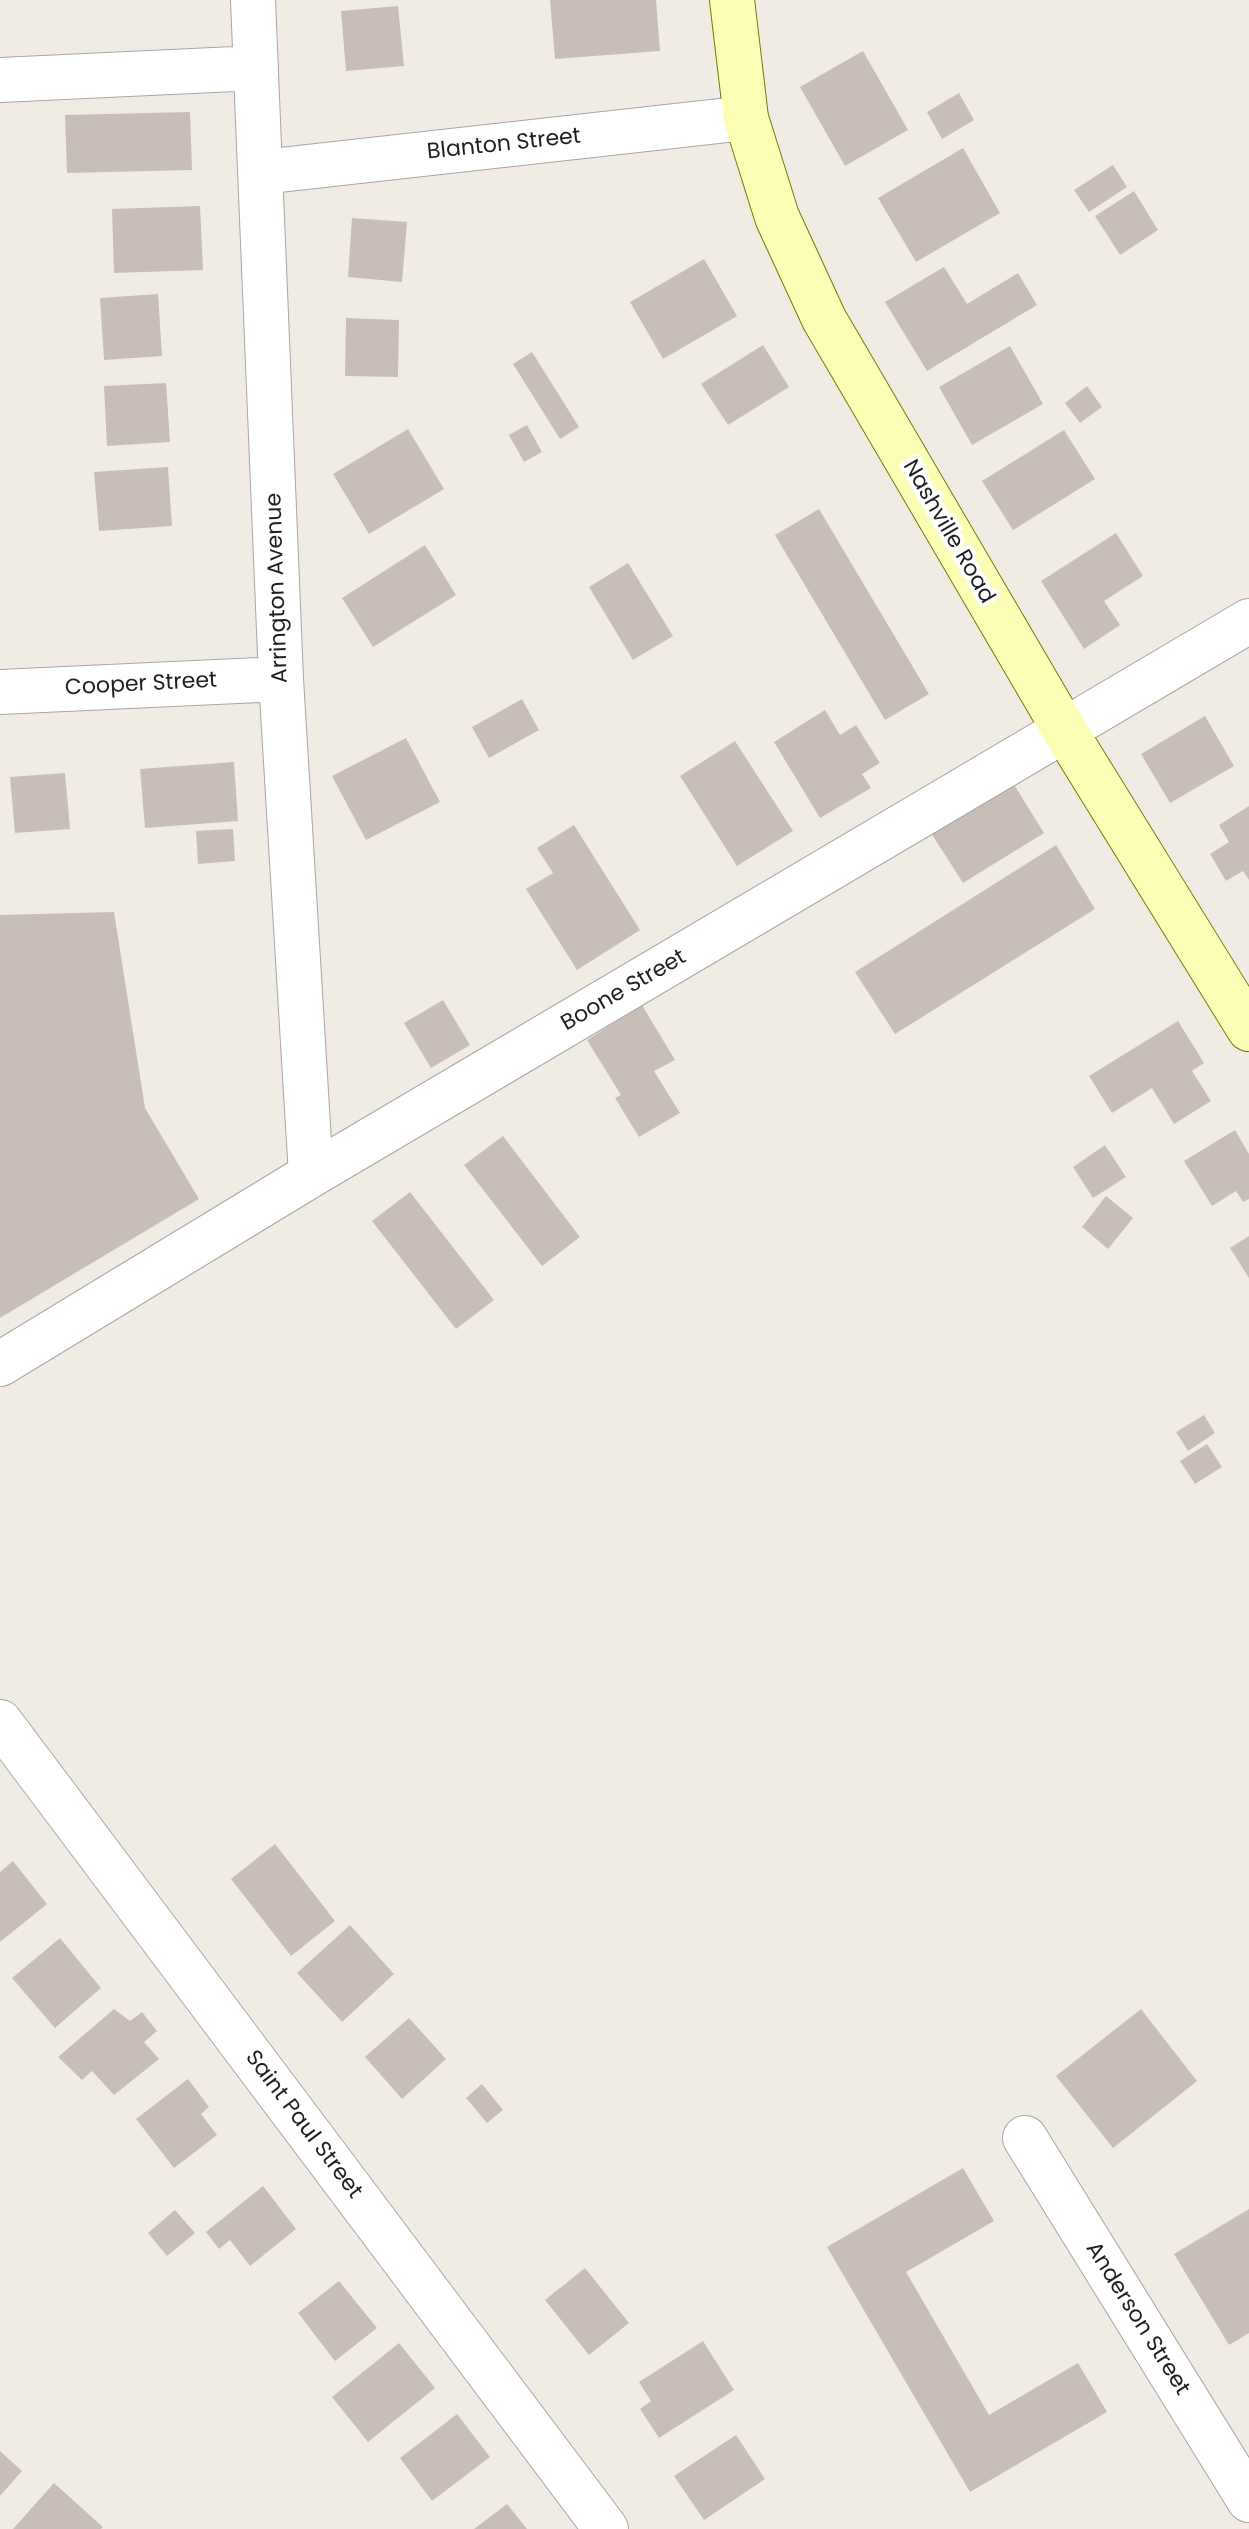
<!DOCTYPE html>
<html>
<head>
<meta charset="utf-8">
<style>
	body { margin:0 }
	canvas { display:block; background:#f0ece4 }
</style>
</head>
<body>
<canvas width="1249" height="2529"></canvas>
<script>
const ctx = document.querySelector('canvas').getContext('2d');
ctx.lineJoin = 'round';
function paint(path, color) { ctx.fillStyle = color; ctx.fill(path, 'evenodd'); }
function stroke(path, color, width, dash) { ctx.strokeStyle = color; ctx.lineWidth = width; ctx.lineCap = dash ? 'butt' : 'round'; ctx.setLineDash(dash || []); ctx.stroke(path); }
function drawText(font, color, halo, rows, align = 'center') {
  ctx.font = font + ' Poppins,sans-serif'; ctx.lineWidth = 8; ctx.setLineDash([]); ctx.textBaseline = 'middle'; ctx.strokeStyle = halo; ctx.fillStyle = color; for (const [text, x, y, turn = 0] of rows) {
    ctx.save(); ctx.translate(x, y); ctx.rotate((+turn || 0) * Math.PI / 180); ctx.textAlign = isNaN(turn) ? turn : align; if (halo) ctx.strokeText(text, 0, 0); ctx.fillText(text, 0, 0); ctx.restore();
  }
}
paint(new Path2D(`
	M550 0H656L660 51 555 59Z
	M398 6 404 66 346 71 341 11Z
	M863 51 908 130 845 166 800 87Z
	M959 93 974 120 942 139 927 112Z
	M190 112 192 170 67 173 65 115Z
	M963 148 1000 213 916 262 878 198Z
	M1113 165 1127 187 1089 212 1074 190Z
	M1134 191 1158 230 1120 255 1095 216Z
	M200 206 203 270 114 273 112 209Z
	M352 218 407 222 402 282 348 277Z
	M704 259 737 316 663 359 630 302Z
	M944 267 967 304 1018 273 1037 305 927 371 885 302Z
	M158 294 162 356 104 360 100 298Z
	M346 318 399 320 398 377 345 376Z
	M763 345 789 387 728 425 701 384Z
	M1010 346 1043 404 972 445 939 387Z
	M532 352 579 427 560 439 513 364Z
	M166 383 170 442 107 446 104 386Z
	M1087 386 1102 407 1080 423 1065 403Z
	M527 425 542 452 524 462 509 435Z
	M408 429 444 489 369 534 333 474Z
	M1064 430 1095 479 1013 530 982 481Z
	M168 467 172 526 99 531 94 472Z
	M819 509 929 694 885 720 775 535Z
	M1116 533 1143 576 1104 601 1120 625 1084 649 1041 581Z
	M425 545 456 595 373 647 342 598Z
	M628 563 673 636 633 660 589 587Z
	M522 699 539 730 489 758 472 727Z
	M825 710 840 735 856 725 880 763 862 774 871 788 820 818 774 742Z
	M1205 716 1234 766 1170 803 1141 754Z
	M406 738 440 802 366 840 332 776Z
	M735 741 793 831 737 866 680 776Z
	M234 762 238 821 145 828 140 769Z
	M65 773 70 829 15 833 10 777Z
	M1013 783 1044 833 963 883 931 833Z
	M1249 806V880L1243 871 1226 881 1210 854 1229 842 1219 825Z
	M574 825 640 930 577 970 526 889 553 873 537 848Z
	M233 829 235 861 198 864 196 831Z
	M1056 845 1095 909 895 1034 855 972Z
	M114 912 145 1108 199 1199 0 1318V915Z
	M443 1000 470 1045 431 1068 404 1023Z
	M642 1005 675 1060 654 1071 680 1113 639 1137 615 1098 621 1095 587 1040Z
	M1178 1021 1204 1063 1192 1071 1211 1101 1174 1124 1152 1088 1112 1113 1089 1076Z
	M1235 1130 1249 1154V1199L1243 1202 1236 1191 1212 1206 1184 1161Z
	M503 1136 580 1237 542 1266 464 1165Z
	M1105 1145 1126 1177 1093 1198 1073 1167Z
	M410 1192 494 1300 456 1329 372 1221Z
	M1106 1196 1133 1218 1108 1249 1082 1227Z
	M1249 1236V1278L1230 1248Z
	M1204 1415 1215 1433 1188 1451 1176 1432Z
	M1207 1444 1222 1467 1195 1484 1180 1461Z
	M275 1844 335 1921 291 1956 231 1879Z
	M13 1861 47 1904 0 1942V1872Z
	M350 1925 394 1974 342 2022 297 1973Z
	M60 1938 101 1988 55 2028 12 1978Z
	M114 2009 130 2021 142 2012 157 2031 144 2042 159 2059 114 2095 92 2071 82 2080 58 2057Z
	M1141 2009 1197 2081 1113 2148 1056 2076Z
	M409 2018 446 2059 402 2099 365 2057Z
	M188 2079 209 2107 201 2114 217 2135 174 2168 136 2119Z
	M482 2084 503 2110 487 2123 466 2098Z
	M963 2168 994 2221 906 2272 989 2415 1078 2363 1107 2412 970 2492 827 2247Z
	M263 2186 296 2229 250 2266 230 2240 219 2249 206 2232Z
	M1249 2209V2333L1229 2345 1174 2254Z
	M175 2210 195 2233 167 2256 148 2233Z
	M585 2268 629 2323 589 2355 545 2300Z
	M339 2281 377 2328 335 2361 298 2313Z
	M703 2341 734 2390 659 2438 640 2409 651 2401 639 2382Z
	M399 2343 435 2388 368 2442 332 2397Z
	M457 2414 490 2457 432 2501 400 2458Z
	M736 2435 765 2479 704 2520 674 2476Z
	M0 2451 22 2471 0 2496Z
	M54 2483 103 2527 101 2529H13Z
	M507 2504 527 2529H474Z`), '#c9beb7');
const street = new Path2D(`
	M253 0 281 679 311 1175
	M0 80 256 68
	M262 172 746 118
	M0 692 281 679
	M0 1364 311 1175 1249 621
	M0 1722 606 2529
	M1025 2138 1249 2500`);
const secondary = new Path2D(`
	M732 0 746 118 777 217 824 319 1065 731 1249 1029`);
stroke(street, '#a6a6a6', 46);
stroke(secondary, '#727c00', 46);
stroke(street, '#fff', 44);
stroke(secondary, '#fcfeb5', 44);
drawText('22px', '#1f1f1f', '#fff', [
	["Blanton Street",504,145,-6],
	["Nashville Road",948,532,60],
	["Arrington Avenue",278,588,-92],
	["Cooper Street",141,685,-3],
	["Boone Street",624,991,-30],
	["Saint Paul Street",303,2125,53],
	["Anderson Street",1137,2319,58]
]);
</script>
</body>
</html>
